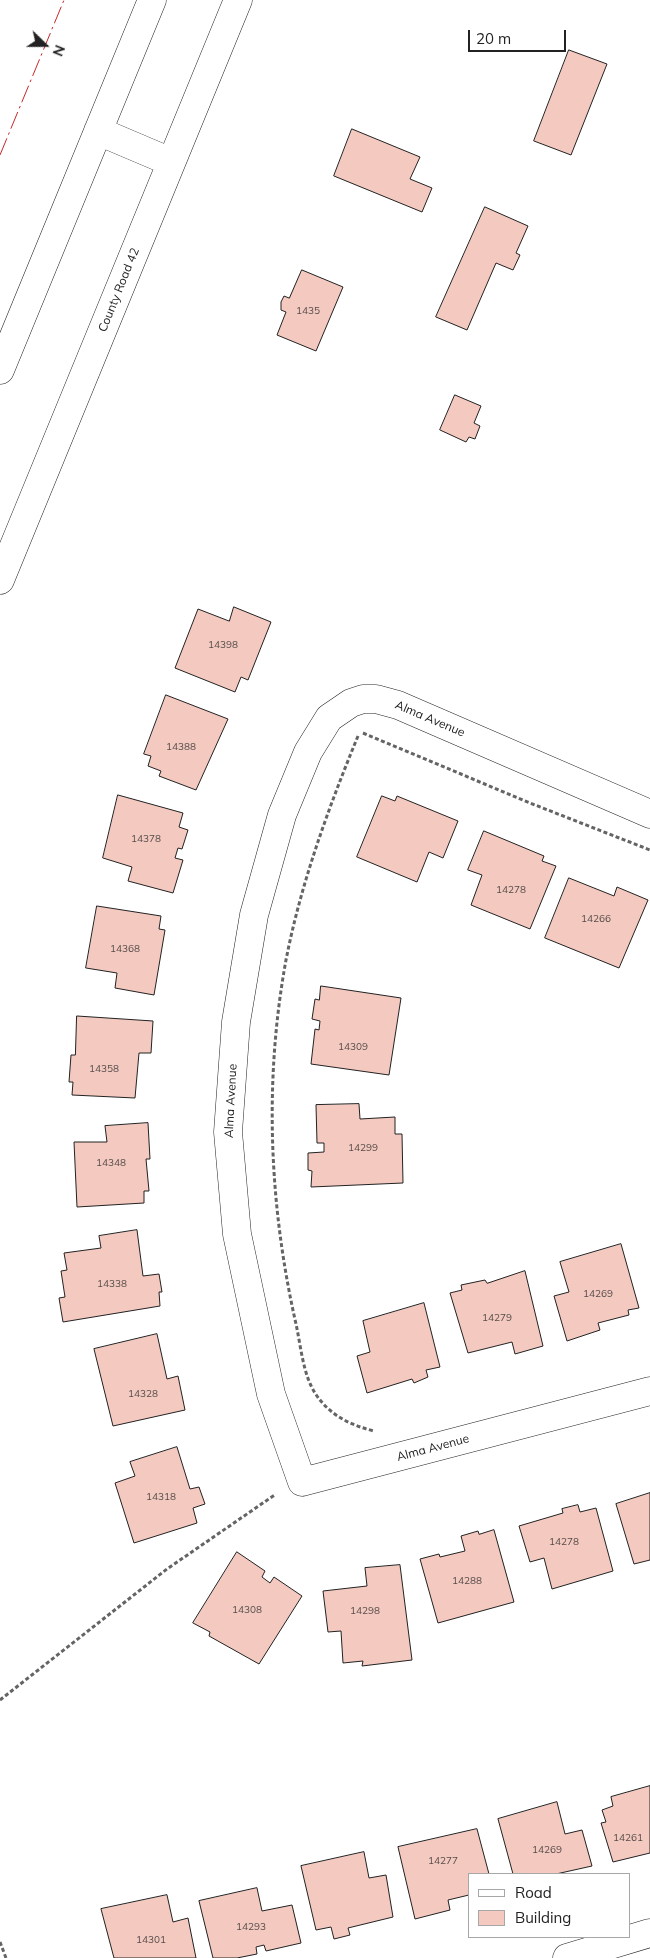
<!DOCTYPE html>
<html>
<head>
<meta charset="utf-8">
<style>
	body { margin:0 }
	#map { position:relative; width:650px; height:1958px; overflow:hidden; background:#fff; font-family:Mulish,sans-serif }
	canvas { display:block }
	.legend { position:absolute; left:468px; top:1873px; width:162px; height:65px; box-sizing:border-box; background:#fff; border:1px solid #a7a7a7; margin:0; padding:6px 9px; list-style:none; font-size:15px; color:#222 }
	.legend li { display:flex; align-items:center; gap:10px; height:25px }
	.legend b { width:25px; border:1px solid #a7a7a7 }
	.north { position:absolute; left:20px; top:20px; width:50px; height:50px; -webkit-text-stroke:4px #fff; paint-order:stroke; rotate:112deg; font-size:14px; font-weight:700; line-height:20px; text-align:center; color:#222 }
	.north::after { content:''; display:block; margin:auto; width:18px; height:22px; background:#222; clip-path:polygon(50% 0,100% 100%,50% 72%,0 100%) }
	.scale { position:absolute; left:468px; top:30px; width:98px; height:22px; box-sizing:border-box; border:2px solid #222; border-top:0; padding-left:6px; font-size:15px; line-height:18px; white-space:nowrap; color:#222; -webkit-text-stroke:4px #fff; paint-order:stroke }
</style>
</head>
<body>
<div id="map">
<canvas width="650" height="1958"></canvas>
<ul class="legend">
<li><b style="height:6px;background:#fff"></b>Road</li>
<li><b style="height:14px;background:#f3c9c0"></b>Building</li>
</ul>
<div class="north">N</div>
<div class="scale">20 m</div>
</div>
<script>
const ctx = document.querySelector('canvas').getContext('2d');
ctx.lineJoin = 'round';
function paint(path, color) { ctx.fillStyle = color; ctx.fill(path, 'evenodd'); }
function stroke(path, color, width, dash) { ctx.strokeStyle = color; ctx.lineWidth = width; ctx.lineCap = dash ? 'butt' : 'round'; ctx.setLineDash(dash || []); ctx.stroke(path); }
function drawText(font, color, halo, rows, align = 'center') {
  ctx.font = font + ' Mulish,sans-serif'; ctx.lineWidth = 4; ctx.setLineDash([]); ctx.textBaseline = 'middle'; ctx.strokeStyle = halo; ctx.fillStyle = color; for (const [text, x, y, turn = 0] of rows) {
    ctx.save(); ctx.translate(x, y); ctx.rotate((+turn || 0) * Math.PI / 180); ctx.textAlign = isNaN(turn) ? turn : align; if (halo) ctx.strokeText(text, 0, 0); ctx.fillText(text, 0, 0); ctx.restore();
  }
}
const building = new Path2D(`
	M569 50 607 64 571 155 534 141Z
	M352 129 420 157 410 179 432 188 422 212 334 176Z
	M485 207 528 226 516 253 520 255 513 270 496 263 467 330 436 317Z
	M302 270 343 287 316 351 277 335 286 312 281 310V302L284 296 289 298Z
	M455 395 481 406 474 423 480 426 475 439 469 437 466 442 440 430Z
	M234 607 271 622 248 680 241 677 235 692 175 668 198 609 229 621Z
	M166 695 228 719 196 790 159 776 161 771 148 766 151 756 144 754Z
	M118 795 183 813 179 827 188 830 182 849 178 848 175 858 183 860 173 893 128 881 132 867 103 858Z
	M382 796 395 801 397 796 458 821 443 858 429 852 417 882 357 857Z
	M484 831 544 856 542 861 556 866 530 929 471 905 482 875 468 870Z
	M569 878 614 896 617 887 648 900 619 968 545 938Z
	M97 906 161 916 159 929 165 930 154 995 115 988 117 973 86 968Z
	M321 986 401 998 389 1075 311 1064 315 1029 319 1030 320 1021 312 1019 315 999 319 1000Z
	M77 1016 153 1021 151 1053H139L135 1098 72 1095 73 1082H69L71 1055H75Z
	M359 1104 360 1119 395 1117V1134H402L403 1183 311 1187 312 1171 308 1170V1153L324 1152V1143H317L316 1105Z
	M148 1123 150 1159H146L149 1191H144V1203L77 1207 74 1142H107L105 1126Z
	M137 1230 143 1276 159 1274 162 1292H159L160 1306 63 1322 59 1298 65 1297 61 1271 67 1270 64 1253 101 1248 99 1236Z
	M621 1244 639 1308 628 1310 629 1315 598 1323 600 1330 567 1341 554 1296 569 1292 560 1262Z
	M525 1271 543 1346 515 1354 512 1342 468 1353 450 1293 462 1290 461 1285 485 1280 487 1283Z
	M424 1303 440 1367 426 1370 428 1377 414 1383 412 1379 367 1393 357 1356 370 1352 363 1321Z
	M157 1334 167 1379 178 1376 185 1410 113 1426 94 1349Z
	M177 1447 190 1489 199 1487 205 1504 193 1508 197 1523 134 1543 115 1483 135 1476 130 1462Z
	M650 1493V1560L634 1564 616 1504Z
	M578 1505 580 1512 596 1508 613 1571 552 1589 544 1558 530 1562 519 1526 563 1513 562 1509Z
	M494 1530 514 1602 438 1623 420 1559 439 1554 440 1557 465 1551 461 1536 478 1531 479 1534Z
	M237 1552 265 1571 262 1577 270 1583 274 1577 302 1596 259 1664 209 1636 210 1632 193 1623Z
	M400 1565 412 1660 362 1666 363 1661 343 1663 341 1631 328 1632 323 1591 367 1586 365 1568Z
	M650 1786V1853L613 1862 601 1823 606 1822 602 1810 613 1806 611 1797Z
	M557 1802 565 1834 582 1830 592 1866 556 1874H513L498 1819Z
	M477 1829 489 1874H469V1895L448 1900 450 1910 415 1919 398 1847Z
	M364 1852 369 1878 386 1875 393 1917 348 1928 350 1935 334 1939 331 1927 316 1930 301 1866Z
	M257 1888 262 1911 292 1905 301 1943 266 1951 264 1945 256 1947 257 1954 237 1958H213L199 1901Z
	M167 1895 173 1922 188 1918 196 1958H114L101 1909Z`);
paint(building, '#f3c9c0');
stroke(building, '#222', 1);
const minor = new Path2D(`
	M650 814 398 705 376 699H363L351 703 329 718 308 752 282 815 254 915 236 1022 228 1132 237 1234 271 1394 302 1482 650 1391
	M567 1958 650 1933`);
const highway = new Path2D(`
	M98 131 171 162
	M0 370 152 0
	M0 580 238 0`);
stroke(minor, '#222', 29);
stroke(highway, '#222', 29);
stroke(new Path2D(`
	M363 733 530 803 650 850
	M358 736C328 809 301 883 286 960 264 1080 269 1205 296 1324 301 1347 303 1374 315 1393 329 1415 350 1425 374 1431
	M0 1700 167 1569 276 1494
	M0 1942 6 1958`), '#646464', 3, [4, 2.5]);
stroke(minor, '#fff', 28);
stroke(highway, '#fff', 28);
stroke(new Path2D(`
	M0 155 64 0`), '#c62828', 1, [18, 4, 2.5, 4]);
drawText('10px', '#564c4a', null, [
	["1435",308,311],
	["14398",223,645],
	["14388",181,747],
	["14378",146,839],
	["14278",511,890],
	["14266",596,919],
	["14368",125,949],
	["14309",353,1047],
	["14358",104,1069],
	["14299",363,1148],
	["14348",111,1163],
	["14338",112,1284],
	["14269",598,1294],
	["14279",497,1318],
	["14328",143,1394],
	["14318",161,1497],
	["14278",564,1542],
	["14288",467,1581],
	["14308",247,1610],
	["14298",365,1611],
	["14261",628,1838],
	["14269",547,1850],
	["14277",443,1861],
	["14293",251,1927],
	["14301",151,1940]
]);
drawText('12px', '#222', '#fff', [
	["County Road 42",119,290,-68],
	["Alma Avenue",430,719,23],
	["Alma Avenue",231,1101,-87],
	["Alma Avenue",433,1448,-15]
]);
</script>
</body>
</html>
